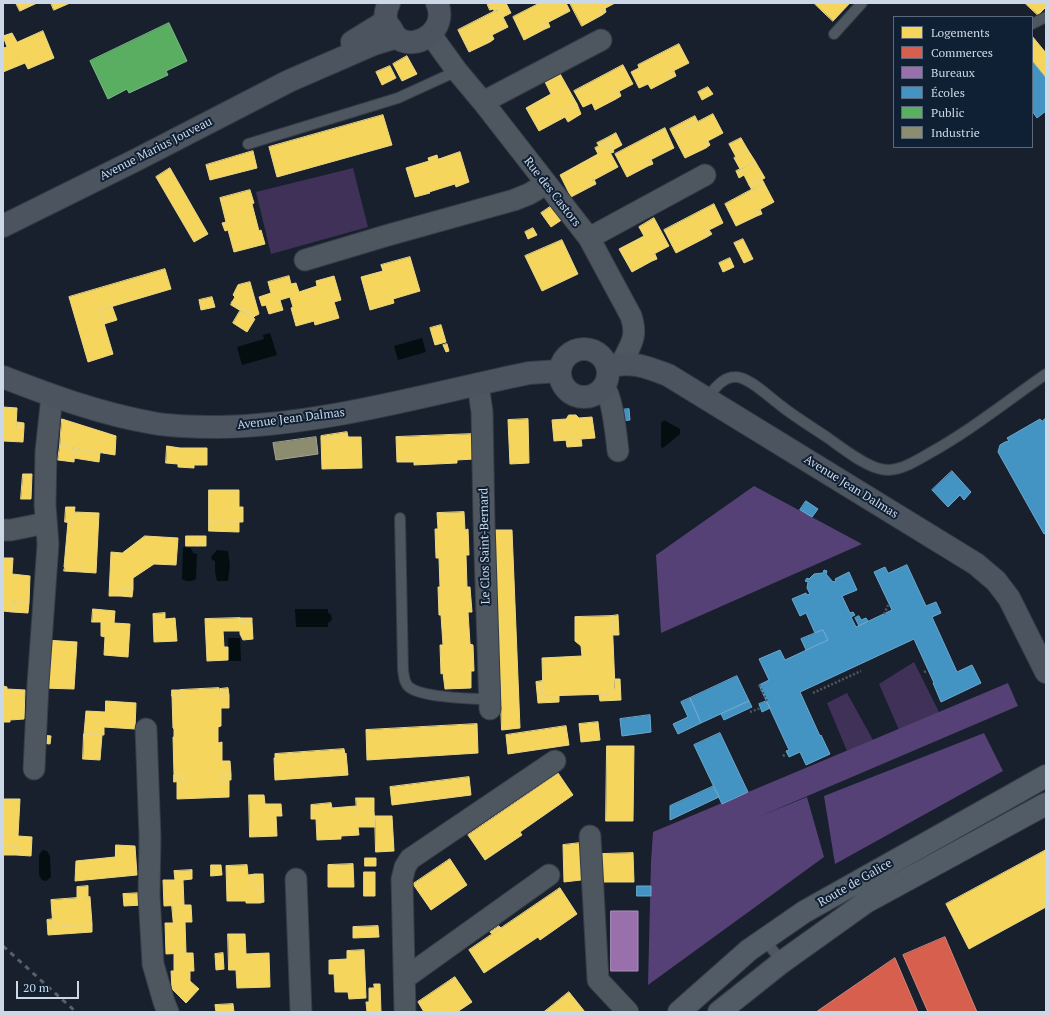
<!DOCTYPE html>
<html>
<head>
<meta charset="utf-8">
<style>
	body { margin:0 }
	#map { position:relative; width:1049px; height:1015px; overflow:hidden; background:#17202c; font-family:"PT Serif",serif }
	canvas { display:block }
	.frame { position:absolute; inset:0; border:4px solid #cdd8e6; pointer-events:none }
	.legend { position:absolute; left:893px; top:16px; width:140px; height:132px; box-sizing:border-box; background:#0f1f34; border:1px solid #5b697b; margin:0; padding:5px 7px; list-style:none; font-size:12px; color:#cdd8e6 }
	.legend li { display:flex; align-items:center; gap:8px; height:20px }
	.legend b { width:20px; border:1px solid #5b697b }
	.scale { position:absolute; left:16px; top:981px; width:63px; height:18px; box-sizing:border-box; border:2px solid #cdd8e6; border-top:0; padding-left:5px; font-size:12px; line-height:14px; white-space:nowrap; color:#cdd8e6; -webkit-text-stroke:3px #0f1f34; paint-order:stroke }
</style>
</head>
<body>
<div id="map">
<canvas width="1049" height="1015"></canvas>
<div class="frame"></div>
<ul class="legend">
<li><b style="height:11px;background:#f6d55c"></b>Logements</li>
<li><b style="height:11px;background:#d6604d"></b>Commerces</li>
<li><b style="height:11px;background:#9970ab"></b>Bureaux</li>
<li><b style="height:11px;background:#4393c3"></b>Écoles</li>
<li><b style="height:11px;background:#5aae61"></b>Public</li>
<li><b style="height:11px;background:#8c8c6e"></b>Industrie</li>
</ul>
<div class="scale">20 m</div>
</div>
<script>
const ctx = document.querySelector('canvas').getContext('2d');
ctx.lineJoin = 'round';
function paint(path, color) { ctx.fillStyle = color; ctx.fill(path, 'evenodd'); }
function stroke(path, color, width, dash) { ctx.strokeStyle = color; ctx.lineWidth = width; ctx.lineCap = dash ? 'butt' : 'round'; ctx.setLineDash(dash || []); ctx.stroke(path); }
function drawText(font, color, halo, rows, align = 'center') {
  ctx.font = font + ' "PT Serif",serif'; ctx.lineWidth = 4; ctx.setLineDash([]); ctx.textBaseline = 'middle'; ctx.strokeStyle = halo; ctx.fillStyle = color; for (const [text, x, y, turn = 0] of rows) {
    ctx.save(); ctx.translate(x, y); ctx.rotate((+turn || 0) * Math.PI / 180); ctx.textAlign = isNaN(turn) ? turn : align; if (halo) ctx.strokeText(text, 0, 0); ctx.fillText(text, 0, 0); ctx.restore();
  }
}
paint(new Path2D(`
	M353 168 368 227 271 254 256 192Z
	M914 662 940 714 900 732 879 684Z
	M847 693 873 740 847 751 827 703Z`), '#403158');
paint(new Path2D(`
	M754 486 862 544 661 633 656 555Z
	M1008 683 1018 706 756 818 807 797 824 857 648 985 651 862 653 832Z
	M984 733 1003 771 835 864 824 796Z`), '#554176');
paint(new Path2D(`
	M270 333 277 355 242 365 237 347 264 339 263 335Z
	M422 338 426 352 398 360 394 346Z
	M664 420 680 429V434L663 448 661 447V423Z
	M183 547 191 548 193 553 197 554 196 579C190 582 187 582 182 579Z
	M217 550 228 551 230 565 228 581H217L215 572V561L212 560 211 557Z
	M295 609H328V613L331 614 332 620 328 623V627H296Z
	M228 638H240L241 661H229Z
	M43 850 47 851 50 856 51 877 46 881 42 880 39 875V855Z`), '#040e11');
const homes = new Path2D(`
	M16 3H37L20 11Z
	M51 3H70L54 10Z
	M487 3H506L511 13 503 17 499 9 495 12 493 9 490 10Z
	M540 3H566L570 11 543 25 545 29 524 40 513 17Z
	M570 3H615L600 11 602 15 582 26Z
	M814 3H850L833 21Z
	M1025 3H1046V7L1038 15Z
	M605 8 606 12 602 15 600 11Z
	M499 9 508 27 488 37 490 42 469 52 458 30Z
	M548 22 550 27 545 29 543 25Z
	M43 31 54 58 28 69 25 63 3 72V48L7 47 3 36 12 33 17 42Z
	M492 35 494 39 490 42 488 37Z
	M1032 36 1046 53V76L1045 77 1032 61Z
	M679 44 689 63 669 73 672 78 651 89 648 84 639 88 631 72 639 68 638 65Z
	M407 56 417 74 402 81 393 64Z
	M623 65 633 84 614 94 616 99 595 110 592 103 583 107 574 91Z
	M390 66 396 78 382 85 376 72Z
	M674 71 676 76 672 78 669 73Z
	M559 72 577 104 562 112 565 117 539 131 526 108 551 94 544 80Z
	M708 87 713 94 702 100 698 92Z
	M619 91 621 96 616 99 614 94Z
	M577 104 581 114 568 122 562 112Z
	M713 114 723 133 704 143 706 148 685 158 673 135Z
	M383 115 392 145 277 177 269 147Z
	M695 116 698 122 673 135 670 129Z
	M665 128 674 148 646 162 648 166 627 177 615 154Z
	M616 133 622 145 613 150 607 138Z
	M607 138 614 152 611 153 605 143 599 146 597 143Z
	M741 138 748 150 736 157 729 144Z
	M708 141 710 145 706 148 704 143Z
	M605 143 618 167 590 182 592 186 571 197 560 175 598 154 595 148Z
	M748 150 755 161 740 169 734 158Z
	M253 151 257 168 210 180 206 165Z
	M460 152 469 182 456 187 455 184 429 192 430 193 415 197 406 168 429 161 428 158 437 155 438 159Z
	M651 159 653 164 648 166 646 162Z
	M755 161 765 178 749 185 741 169Z
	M170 168 208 234 194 242 156 177Z
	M741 169 744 175 739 178 736 171Z
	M594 179 596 184 592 186 590 182Z
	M762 179 764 183 752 190 749 185Z
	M764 183 774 202 755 212 757 216 736 226 725 204Z
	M250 190 254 203 252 204 259 231 261 230 265 244 234 252 228 230 225 231 222 223 226 222 220 198Z
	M714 204 723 223 705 232 707 237 676 253 664 230Z
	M553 205 563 219 551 227 541 213Z
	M760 209 762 214 757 216 755 212Z
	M654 218 669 246 650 256 652 261 632 272 619 249 644 236 639 227Z
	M533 228 537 235 528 239 525 232Z
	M709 230 712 234 707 237 705 232Z
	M743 239 753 259 744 263 734 243Z
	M562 240 578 274 542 291 525 256Z
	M655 254 657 259 652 261 650 256Z
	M410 257 420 291 393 299 394 303 370 310 361 277 383 271 381 265Z
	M730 258 734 267 723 272 719 263Z
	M165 269 171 289 100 310 113 354 88 362 69 297Z
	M289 276 291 284 296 283 299 292 317 286 316 281 334 276 341 300 334 302 339 318 315 325 314 321 296 326 291 308 293 307 290 297 280 300 283 310 269 314 266 305 262 306 259 297 271 293 268 282Z
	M250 282 259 314 255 316 232 302 235 297 233 295 238 285Z
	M212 297 215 307 201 310 199 300Z
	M232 302 255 316 253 318 231 305Z
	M112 306 117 320 104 324 100 310Z
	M240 311 255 319 247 332 233 323Z
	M441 325 446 342 435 345 430 328Z
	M447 344 449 351 446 352 443 345Z
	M3 407 17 408 16 427H24L23 442 3 441Z
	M569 415H576L579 418 592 417 595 438 554 441 552 420 566 419Z
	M62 419 116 436 115 455 60 446Z
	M528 419 529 463 510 464 508 420Z
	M17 422 24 423V427H16Z
	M347 432 348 437 321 439V436Z
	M473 434 474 459 457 460V463L414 465V462H397L396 437Z
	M348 437H361L362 468 322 469 321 439Z
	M581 439 582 446 567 447 566 440Z
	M60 446 75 448 74 462 58 460Z
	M167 446 180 448H207V465H194V468L178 467V464L166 463Z
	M75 448 100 453 99 462 74 458Z
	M23 474H32L31 499H21Z
	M209 490H239V507H243V522H209Z
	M66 507H75L73 523 65 522Z
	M74 512 99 513 96 573 81 572 82 568 64 567 68 522 73 523Z
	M464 512 465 530 468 529 469 555H466L467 587H470L472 612H468L470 644 473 645 474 671H471V688L445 689 443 673 441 674 440 645H443L441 615H439L438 587H440L439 558H436L435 529H438L437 513Z
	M209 522H239V532L209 531Z
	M494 530H512L520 728 502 730Z
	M145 536 178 538 176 565 154 564 133 578V589L120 588V596H109L111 552 122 553Z
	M186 536H198V546H186Z
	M198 536H206V546H198Z
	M3 558H13L12 574 30 576 29 603 3 601Z
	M65 567 82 568 81 572 64 571Z
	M120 588 133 589 132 597 120 596Z
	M3 601 13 602 12 612 3 611Z
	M13 602 29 603 28 613 12 612Z
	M93 609 115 611 114 623 130 624 128 657 104 655 105 637 101 636V622H92Z
	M165 613V619L175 618 177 641 154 642 153 614Z
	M618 615 619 635H613L612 616Z
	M612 616 615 688 613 692 610 694 543 696 542 658 582 656 581 646 575 641V617Z
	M240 618H252V622L240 623Z
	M240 618V623L252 622 253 639 243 640 240 634V631H223L224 647H228V660L207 661 205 619Z
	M45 640 77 642 74 689 42 688Z
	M614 679H620L621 700 600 701 599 695 610 694 613 692 614 689Z
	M542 681 543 696H559V702L538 703 536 682Z
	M3 686 7 687V689L25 690 24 719 10 720V722H3Z
	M219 688 220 695H229V708H221V726L218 727V743L222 742V761H230L231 774H222V780H229V797L177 799V781H183V775H174L173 737H174V729L173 728 172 696H181L180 690Z
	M228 688 229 695H220V689Z
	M172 690H180L181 696H172Z
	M106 701 136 703 135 729 104 727V735L84 734 86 711 105 712Z
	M598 722 600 740 581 742 579 724Z
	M477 724 478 753 367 760 366 730Z
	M566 726 569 745 508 754 506 735Z
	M84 734 102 735 100 760 83 759Z
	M43 735 51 736 50 744 42 743Z
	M607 746H634L633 821H606Z
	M344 749 345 754 346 753 348 775 275 780 274 758H275V754Z
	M558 773 573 795 520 832 522 835 485 860 468 835Z
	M222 774H231V780H222Z
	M174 775H183V781L174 782Z
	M469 777 471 795 392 805 390 787Z
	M249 795H264L265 804H281L282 816H276L277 836 250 837Z
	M356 798H374V811L357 812Z
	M3 799H20L18 836 32 837 31 856 16 855V846H3Z
	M331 803 332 808 356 806 357 812 374 811 375 827H358L359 835 341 836V839L317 840 316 819H311V805Z
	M375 816H392L394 851 376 852Z
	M580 843 581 880 564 882 563 845Z
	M116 845 135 846 137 875 75 881 76 861 115 857Z
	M3 846H16V855H3Z
	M1046 850V907L969 949 946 904Z
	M633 853 634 882H602V854Z
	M365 858H376V866H365Z
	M450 859 467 885 431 910 413 884Z
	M353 864 354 887H328V865Z
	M211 865H221L222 875 211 876Z
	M247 865 248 875 255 874 256 889 259 888 260 903H246V901H227L226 866Z
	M192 870V879L183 880 184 905 164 906 163 880H175L174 871Z
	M364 872H375V896H364Z
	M255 874H263L264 902 260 903 259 888 256 889Z
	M88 886V897L77 898V887Z
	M560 888 577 914 540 940 538 937 484 973 469 950Z
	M142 893 143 905 124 906 123 894Z
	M90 897 92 924 53 928 51 900Z
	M172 905H191L192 922H185L186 953 166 954 165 923H173Z
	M53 919V928L92 924V932L48 935 47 920Z
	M378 926 379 937 353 938V927Z
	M499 926 501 928 492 934 490 932Z
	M228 934H245L246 954 269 953 270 987 237 988 236 970H229Z
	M364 950 366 998 349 999 348 992H335L334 974H329V960L347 959V951Z
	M186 953H193L194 971H190V981L199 989 186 1003 172 989 171 971H174V954Z
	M223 953 224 969 216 970 215 954Z
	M455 977 472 1002 457 1012H424L418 1002Z
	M374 984H380L381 1012H367L366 1002H369V988H374Z
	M569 992 585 1012H544Z
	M233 1004 234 1012H216L215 1005Z`);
paint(homes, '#f6d55c');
stroke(homes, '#ead685', 1);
const shops = new Path2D(`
	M945 937 977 1012H928L903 955Z
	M895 958 918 1012H816L861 981Z`);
paint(shops, '#d6604d');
stroke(shops, '#d3847b', 1);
const offices = new Path2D(`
	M611 911H638V971H611Z`);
paint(offices, '#9970ab');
stroke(offices, '#a98fbd', 1);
const schools = new Path2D(`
	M1032 61 1045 77 1046 76V111L1037 118 1032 111Z
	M629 409 630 420 620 421V410Z
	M1046 418V533L1044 534 998 452 1000 445 1005 442 1009 441 1007 438 1040 419 1042 421Z
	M952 471 971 492 964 500 960 495 948 507 932 490Z
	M806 501 818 509 812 517 800 510Z
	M907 565 926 606 936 602 941 613 932 617 957 672 972 665 981 683 941 702 933 683H934L914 639 800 692 820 736 821 735 830 754 806 765 800 752 789 757 786 751 789 750 759 685 769 680 759 659 780 650 785 660 828 640 823 630 815 633 806 613 800 616 792 599 806 593 807 595 810 594 807 588 808 582 805 581 807 578 809 579 814 574 823 573 824 570 827 571 826 574 833 582 836 581 835 579 849 572 857 590 842 596 850 613 853 612 855 615 851 617 856 627 892 610 874 572 885 567 888 573Z
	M859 616 861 620 866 618 868 621 859 626 855 618Z
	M823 630 828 640 806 650 801 639Z
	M737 676 749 701 701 723 690 698Z
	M690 698 701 723 678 734 673 724 688 717 681 702Z
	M749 701 752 707 724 720 721 714Z
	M767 701 770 708 762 712 759 704Z
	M650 715 651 732 622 736 620 719Z
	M720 733 748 792 722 804 694 745Z
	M714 786 719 797 670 820V806Z
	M637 886H651V896H637Z`);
paint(schools, '#4393c3');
stroke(schools, '#6ca8ce', 1);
const public = new Path2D(`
	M169 23 187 61 166 71 168 75 129 93 127 89 108 99 90 61Z`);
paint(public, '#5aae61');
stroke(public, '#7cbb89', 1);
const industry = new Path2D(`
	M316 437 318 454 276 460 273 443Z`);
paint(industry, '#8c8c6e');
stroke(industry, '#a0a392', 1);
const lane = new Path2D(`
	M1032 24 1046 17
	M834 34 862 3
	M248 144 398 98 457 71
	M706 398C714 390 722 377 735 377 748 376 769 397 780 405 795 417 812 427 828 438 842 448 861 463 877 468 880 469 885 470 889 470 903 469 916 461 928 454 970 431 1007 401 1046 374
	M400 518 403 670C404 676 404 683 409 687 422 698 471 698 490 700
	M765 940 782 962`);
const street = new Path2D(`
	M431 35 457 71 483 102 589 238 631 316C638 337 631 344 621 364
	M483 102 601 40
	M589 238 705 175
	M305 260 385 236 514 200 529 194 546 184
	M478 384 482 412 484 522 490 709
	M604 387C613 398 616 435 618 451
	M3 530H11L46 523
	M146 729 150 837 149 895 153 964 164 1002 168 1012
	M34 769 38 684 48 544 45 505 46 451 52 396
	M590 836 598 980 628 1012
	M296 879 301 1012
	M405 978 549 875
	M405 1012 402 879 405 867 410 859 555 761`);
const secondary = new Path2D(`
	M389 3C385 11 384 19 389 26 392 29 394 34 396 37 415 53 449 30 437 3
	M352 42 386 21
	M3 226 136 160 289 81 374 44 397 37
	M560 373a24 24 0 1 1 48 0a24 24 0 1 1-48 0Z
	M608 367C630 360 647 367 668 375L976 564 996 581 1009 598 1046 672
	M3 377C52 396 101 414 153 423 174 427 198 427 219 427 324 425 427 394 529 373L559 371`);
const primary = new Path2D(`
	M679 1012 749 950 804 912 1046 776
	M719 1012 782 962 866 902 1046 804`);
stroke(lane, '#353c46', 12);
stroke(street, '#353c46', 23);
stroke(secondary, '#353c46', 24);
stroke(primary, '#353c46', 24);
stroke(new Path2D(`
	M884 614 889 603
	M924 672 927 671
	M759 685 767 701
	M813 693 861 671
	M750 712 761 708
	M783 756 786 754`), '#4f565e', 2.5, [2, 2]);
stroke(lane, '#4e565f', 10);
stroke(street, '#4e565f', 21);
stroke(secondary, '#4c555f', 22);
stroke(primary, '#515c66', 22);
stroke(new Path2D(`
	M3 946 76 1012`), '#585f68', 3, [5, 5]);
drawText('12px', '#cdd8e6', '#0f1f34', [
	["Avenue Marius Jouveau",156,149,-27],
	["Rue des Castors",552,192,52],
	["Avenue Jean Dalmas",291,419,-7],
	["Avenue Jean Dalmas",851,487,32],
	["Le Clos Saint-Bernard",485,546,-91],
	["Route de Galice",855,883,-30]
]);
</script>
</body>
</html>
